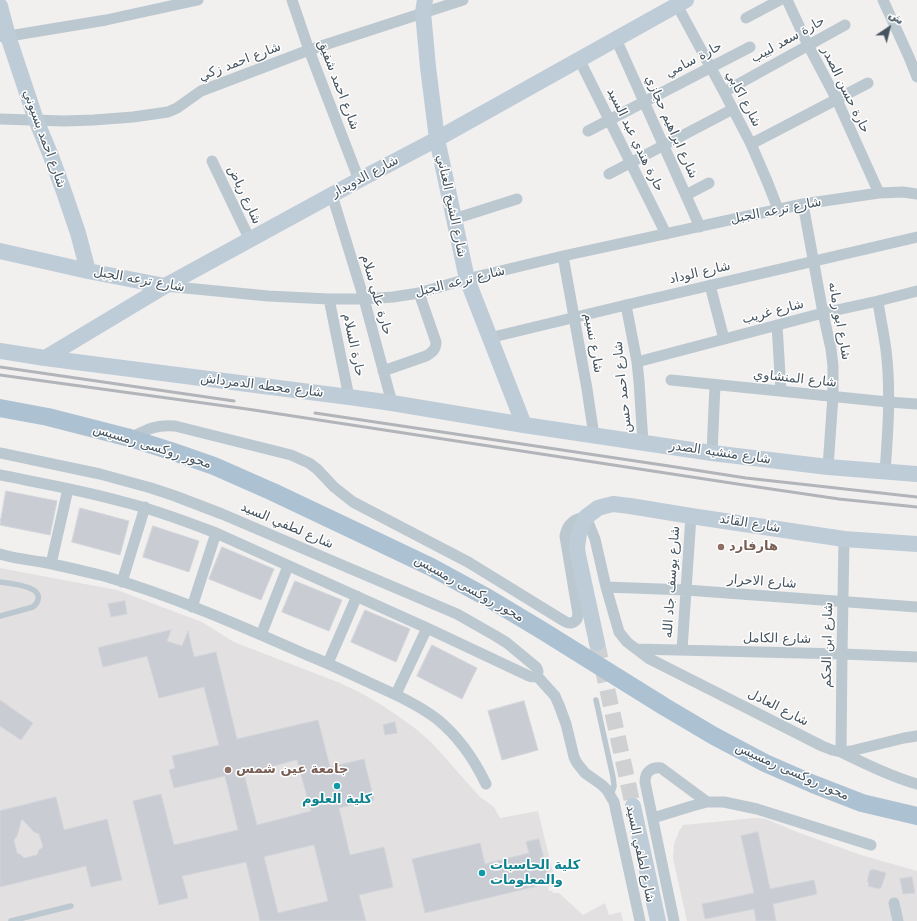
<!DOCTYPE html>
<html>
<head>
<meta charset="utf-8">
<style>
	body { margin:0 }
	#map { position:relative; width:917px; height:921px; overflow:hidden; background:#f2efef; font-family:"DejaVu Sans","Noto Naskh Arabic",sans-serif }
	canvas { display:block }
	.north { position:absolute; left:869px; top:8px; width:40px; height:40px; -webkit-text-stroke:3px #fff; paint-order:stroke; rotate:35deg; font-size:11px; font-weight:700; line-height:16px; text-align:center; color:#45545f }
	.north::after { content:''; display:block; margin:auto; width:14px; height:18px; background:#45545f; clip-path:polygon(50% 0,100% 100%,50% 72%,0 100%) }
</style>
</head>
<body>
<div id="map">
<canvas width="917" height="921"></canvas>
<div class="north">ش</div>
</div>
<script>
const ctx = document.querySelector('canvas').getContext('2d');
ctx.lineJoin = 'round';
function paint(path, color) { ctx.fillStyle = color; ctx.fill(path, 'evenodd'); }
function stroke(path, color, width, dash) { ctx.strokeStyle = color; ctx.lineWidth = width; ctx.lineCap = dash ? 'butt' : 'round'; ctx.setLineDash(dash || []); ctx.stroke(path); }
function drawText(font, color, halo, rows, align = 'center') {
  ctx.font = font + ' "DejaVu Sans","Noto Naskh Arabic",sans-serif'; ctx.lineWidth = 3; ctx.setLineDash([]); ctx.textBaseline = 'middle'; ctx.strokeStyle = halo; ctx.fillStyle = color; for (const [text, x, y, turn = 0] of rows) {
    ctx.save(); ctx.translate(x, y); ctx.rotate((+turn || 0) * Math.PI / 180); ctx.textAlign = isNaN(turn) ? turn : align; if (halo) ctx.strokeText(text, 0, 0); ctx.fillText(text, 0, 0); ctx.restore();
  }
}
paint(new Path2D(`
	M0 568 117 590 202 622 234 642 340 683 361 693 380 704 398 716 416 729 432 743 480 797 494 807 500 818 538 811 556 885 548 887 549 891H552L553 893H559L583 915 605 903 609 915 621 912 623 921H0Z
	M756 818 766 819 797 832 861 855 917 871V921H687L673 858 674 844 679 831 683 825Z`), '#e3e0e1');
const building = new Path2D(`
	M6 491 57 501 50 535 0 525Z
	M80 508 129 521 120 555 72 542Z
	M153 526 199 541 189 572 143 557Z
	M222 547 274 569 261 600 209 579Z
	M295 581 342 600 329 631 282 612Z
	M125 601 127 614 111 617 108 604Z
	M365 610 410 629 396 662 351 642Z
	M171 630 167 641 182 646 188 631 194 657 216 652 237 739 318 720 330 767 364 759 374 800 339 808 350 855 384 847 393 887 359 895 366 921H260L246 862 182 876 188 898 159 905 133 801 161 794 174 845 238 830 225 776 174 788 169 770 175 768 172 756 219 745 204 687 159 698 147 656 103 667 98 648ZM297 760 311 811 257 825 244 774ZM314 845 328 901 278 913 264 857Z
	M432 645 477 668 462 699 417 676Z
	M0 700 33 723 21 740 0 726Z
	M524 701 538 750 502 760 488 711Z
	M395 722 397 733 385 735 383 725Z
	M56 797 64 830 107 819 122 880 91 887 86 866 0 887V811ZM22 819 34 832 39 834 43 847 39 850 37 855 24 858 21 855 17 853 14 840 17 836Z
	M758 832 770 889 814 880 817 894 773 904 776 921H756L754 909 705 919 702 904 754 893 741 836Z
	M539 839 550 883 425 913 412 859 480 843 485 864 529 853 526 842Z
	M872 869 886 873 881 888H879V889L868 886 869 882H867L870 870 872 871Z
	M912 877 915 893 903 894 900 879Z`);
paint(building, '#c9ccd2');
stroke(building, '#d2d6db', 1);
stroke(new Path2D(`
	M597 643 633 806`), '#cfd0d2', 16, [16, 8]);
stroke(new Path2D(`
	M0 582C8 583 29 586 35 591 41 596 38 603 33 607L0 616
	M596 700 613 777 614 786 611 796
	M11 921 71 906`), '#bbc8d0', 5.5);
stroke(new Path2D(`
	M292 0 309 50 359 180
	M787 0 808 45 837 100 879 193
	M883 0 909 57 917 77
	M677 5 724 92 751 144 767 181 778 209
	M746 18 780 0
	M3 37 106 20 198 0
	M616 39 700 227
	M579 59 666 234
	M724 92 845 25
	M0 119 64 121 94 120 133 117 168 112 177 108 201 91 309 50 463 0
	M588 131 750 47
	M751 144 868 83
	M212 161 250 240
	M609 174 733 109
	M332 195 364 299 392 403
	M686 195 709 183
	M803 204 823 313 831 349 833 366V396L828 467
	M454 219 517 199
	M563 256 587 389 594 436
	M710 285 724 339
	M165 286 268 296 329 299H364L393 297 419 293 467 279 563 256 803 204 879 193 903 192 917 194
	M329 299 349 397
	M878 301C880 317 884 334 886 350 891 390 888 432 885 472
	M626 305 637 362 639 381 643 443
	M777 325 781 391
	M489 338 626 305 917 237
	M637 362 823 313 878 301 917 291
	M383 371 426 356C433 352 436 349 436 342L419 293
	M671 380 888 402 917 404
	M130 438C146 430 156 424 175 426L291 455 309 463 317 469 334 487 353 502 468 562 564 621C569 624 573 624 577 619L578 614 565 536C567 524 575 518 586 517L595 539 606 587 619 632 627 642 648 658 822 746 832 750 841 752 851 751 904 738 917 736
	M0 453 100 474 151 488 175 496 222 514 457 614 494 635 507 643 536 667C541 672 536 679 529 676L427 628 216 533C185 521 153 509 120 501 81 490 40 483 0 475
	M712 453 715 385
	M844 539 842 654 841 752C866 764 890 776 917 784
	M0 554C11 558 29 560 42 562 62 566 83 571 104 576 173 596 241 626 307 655 328 663 348 673 368 682 392 693 416 703 437 719 459 737 474 759 486 784
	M51 564 68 489
	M122 582 145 507
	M606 587 686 590 917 607
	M192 607 216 533
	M261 635 288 566
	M636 649 842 654 917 657
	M682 650 691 516
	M328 663 357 596
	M537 676 555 696 559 705 566 724 574 757 577 763 585 773 602 785 607 790 614 802 640 921
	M396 694 427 628
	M653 818 692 806 707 802H724L757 809 871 845
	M894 903 898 921
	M674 921 645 782C645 772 651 767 661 768L707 802`), '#bbc8d0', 11);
stroke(new Path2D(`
	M425 0 423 12 428 67 437 139 467 279 524 425
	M0 6 8 36 36 120 51 156 64 192 78 233 88 271
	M0 251 88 271 165 286
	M0 351 45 358 349 397 392 403 524 425 712 453 828 467 917 474
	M45 358 165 286 359 180 437 139 686 0
	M597 643 578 555 577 548 579 533 586 517 598 508 605 506 613 504 630 506 691 516 844 539 917 544
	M633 806 658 921`), '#beccd8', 16);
stroke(new Path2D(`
	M0 408 48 417 130 438 171 451 214 466 273 492 368 537 431 567 488 598 543 631 665 707 714 736 765 763 813 784 862 803 917 816`), '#acc1d1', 18);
stroke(new Path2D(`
	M0 367 234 401
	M0 375 247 409 744 485 839 499 917 507
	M315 413 669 466 746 478 917 497`), '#b1b5ba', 3);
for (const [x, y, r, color] of [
	[721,547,4,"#8d6e63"],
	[228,770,4,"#8d6e63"],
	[337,786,4,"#0f9aa8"],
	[482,873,4,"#0f9aa8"]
]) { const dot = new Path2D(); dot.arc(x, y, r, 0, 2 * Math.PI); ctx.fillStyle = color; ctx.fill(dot); stroke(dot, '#fff', 1.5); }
drawText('13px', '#45545f', '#fff', [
	["حارة سعد لبيب",788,40,-29],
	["حارة سامي",694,60,-28],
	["شارع احمد زكي",240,62,-21],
	["شارع احمد شفيق",338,85,69],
	["حارة حسن الصدر",845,90,64],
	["شارع اكابي",743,99,62],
	["شارع ابراهيم حجازي",671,127,66],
	["شارع احمد بسيوني",44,139,70],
	["حارة هندي عبد السيد",635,140,64],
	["شارع الدويدار",365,177,-28],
	["شارع رياض",244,195,65],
	["شارع الشيخ العناني",451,206,78],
	["شارع ترعه الجبل",776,211,-11],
	["شارع الوداد",700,273,-13],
	["شارع ترعه الجبل",139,280,10],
	["شارع ترعه الجبل",460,282,-14],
	["حارة علي سلام",376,295,74],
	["شارع غريب",773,312,-15],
	["شارع ابو رمانه",839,321,80],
	["شارع نسيم",593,343,80],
	["حارة السلام",353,345,78],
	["شارع المنشاوي",795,379,6],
	["شارع محطه الدمرداش",262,386,7],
	["شارع احمد حسن",623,387,-96],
	["محور روكسى رمسيس",152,447,17],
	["شارع منشيه الصدر",720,453,8],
	["شارع القائد",750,524,9],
	["شارع لطفي السيد",287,526,23],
	["شارع يوسف جاد الله",672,582,-86],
	["شارع الاحرار",762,582,4],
	["محور روكسى رمسيس",469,589,29],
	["شارع الكامل",777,639,1],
	["شارع ابن الحكم",828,645,-89],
	["شارع العادل",778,708,27],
	["محور روكسى رمسيس",792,772,24],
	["شارع لطفي السيد",640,854,78]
]);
drawText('bold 13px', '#785e54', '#fff', [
	["هارفارد",729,547],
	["جامعة عين شمس",236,770]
], 'left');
drawText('bold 13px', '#0d838f', '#fff', [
	["كلية العلوم",337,800],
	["كلية الحاسبات",490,866,"left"],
	["والمعلومات",490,881,"left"]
]);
</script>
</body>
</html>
